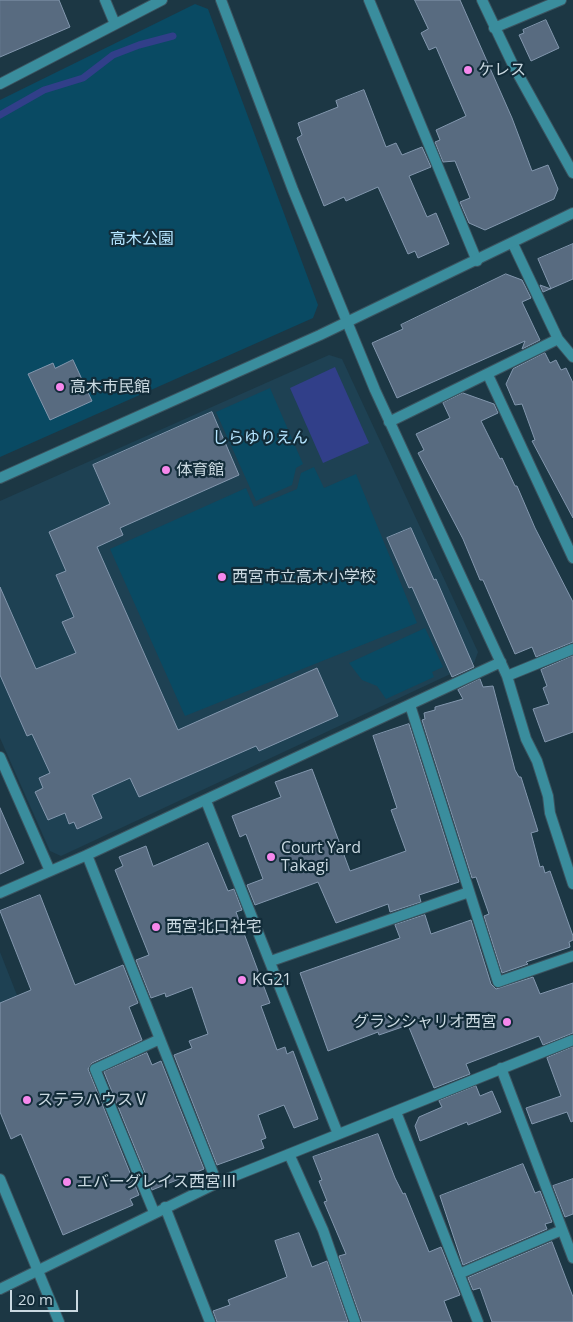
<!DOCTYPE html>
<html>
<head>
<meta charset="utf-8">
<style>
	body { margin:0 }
	#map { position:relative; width:573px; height:1322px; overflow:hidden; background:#1c3744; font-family:"Open Sans",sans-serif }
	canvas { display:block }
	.scale { position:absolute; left:10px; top:1290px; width:68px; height:22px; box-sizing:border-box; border:2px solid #cad9e1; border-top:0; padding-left:6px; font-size:15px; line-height:18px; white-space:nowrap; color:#cad9e1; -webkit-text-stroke:4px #122c39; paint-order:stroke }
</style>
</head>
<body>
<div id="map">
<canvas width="573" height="1322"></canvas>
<div class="scale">20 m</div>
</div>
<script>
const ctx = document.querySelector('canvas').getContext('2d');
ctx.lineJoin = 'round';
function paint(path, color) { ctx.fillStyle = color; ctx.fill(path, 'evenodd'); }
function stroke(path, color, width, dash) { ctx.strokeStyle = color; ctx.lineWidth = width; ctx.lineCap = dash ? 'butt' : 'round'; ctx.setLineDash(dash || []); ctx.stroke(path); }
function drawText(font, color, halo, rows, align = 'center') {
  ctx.font = font + ' "Open Sans","Noto Sans JP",sans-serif'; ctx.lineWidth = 4.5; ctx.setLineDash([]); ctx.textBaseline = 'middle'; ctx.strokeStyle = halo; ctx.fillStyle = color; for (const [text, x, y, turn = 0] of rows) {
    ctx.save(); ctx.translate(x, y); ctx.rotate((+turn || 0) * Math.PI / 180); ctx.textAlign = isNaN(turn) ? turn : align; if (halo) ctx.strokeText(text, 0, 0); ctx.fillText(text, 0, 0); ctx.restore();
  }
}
paint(new Path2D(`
	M329 355 342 359 478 652 474 663 61 856 50 851 0 738V501Z
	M0 952 42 1059 0 1074Z`), '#1e4153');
paint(new Path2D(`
	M195 4 208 9 318 305 313 318 0 457V100Z
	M270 388 303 464 296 468 292 485 256 501 216 412Z
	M314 467 324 488 356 474 417 623 185 716 110 549 246 488 254 507 297 489 301 473Z
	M425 628 443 667 432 672 434 677 386 699 377 686 362 680 349 663Z`), '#094a63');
paint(new Path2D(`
	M335 367 369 443 323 463 290 388Z`), '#313f89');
stroke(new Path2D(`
	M0 115 44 90 83 78 113 55 139 45 173 36`), '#313f89', 7);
const building = new Path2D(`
	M0 0H59L70 27 0 57Z
	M415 0H460L512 118 532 171 548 165 558 189 554 199 485 230 469 223 460 202 470 198 455 161 443 162 435 142 440 140 436 130 466 116 436 47 429 50 421 33 428 29Z
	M546 20 559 48 531 61 519 35 524 33 523 30Z
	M364 90 386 147 396 143 402 155 422 147 431 167 409 176 427 217 436 213 449 244 418 258 415 251 408 254 378 187 346 201 344 197 324 206 297 138 302 135 298 123 338 107 336 101Z
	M573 244V279L543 292 540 285 551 289 538 259Z
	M506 274 522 280 531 298 522 302 540 340 522 349 525 341 397 398 372 343 403 329 401 325Z
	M545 353 550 363 556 360 561 370 566 368 573 383V518L532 441 535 440 522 404 515 405 506 384 513 369Z
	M73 360 92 401 50 420 28 374 53 363 55 368Z
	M463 393 494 404 498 413 481 421 500 459 502 458 515 486H517L535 528 573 602V642L536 657 532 647 515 654 483 580H480L463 539 418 453 424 450 416 434 450 418 443 403Z
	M212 412 239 475 120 528 123 535 97 547 178 730 317 668 338 716 259 751 256 746 139 797 130 778 92 795 102 818 77 829 74 822 69 824 65 813 48 820 35 792 43 788 39 778 50 773 32 734 27 736 0 675V587L36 669 76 653 62 622 74 617 56 575 66 571 49 532 110 504 93 465Z
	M411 528 434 580 436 579 474 667 452 677 412 587 409 588 387 538Z
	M573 656V732L545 742 533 709 549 704 543 688 547 686 541 670Z
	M480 679 483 687 493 686 515 770 519 777H521L538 831 531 833 540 867 543 866 545 873 550 871 573 936V940L569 942 570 947 526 962 528 964 502 973 484 916 489 914 476 877 472 878 422 720 425 719 424 713 435 710V707L463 699 458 690Z
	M409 724 459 882 419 895 421 902 390 912 388 904 336 923 318 882 255 905 247 885 263 879 246 834 240 837 232 816 281 797 275 782 312 769 350 871 406 851 391 810 397 808 373 736Z
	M0 808 24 863 0 874Z
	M208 843 228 891 234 889 242 910 236 912 270 1003 261 1006 277 1050 285 1047 287 1054 293 1051 318 1119 294 1128 284 1105 258 1115 266 1138 261 1140 264 1148 217 1165 174 1055 192 1048 189 1041 208 1034 192 987 166 997 165 993 151 998 136 960 149 955 115 870 123 866 119 857 146 846 153 866Z
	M40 895 75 985 123 965 138 1003 129 1007 142 1040 92 1063 88 1069 139 1195 130 1199 133 1205 63 1235 21 1134 11 1139 0 1112V1003L31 990 0 911Z
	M425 915 431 934 471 920 491 984 496 989 533 977 540 994 573 983V1033L543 1045 539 1036 466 1064 470 1074 434 1088 408 1025 379 1035 378 1032 328 1051 300 973 400 938 395 925Z
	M573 1047V1121L571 1122 567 1112 532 1124 526 1108 561 1096 547 1058Z
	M147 1053 152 1065 161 1061 204 1169 152 1190 104 1072Z
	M476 1086 480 1096 492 1091 501 1112 468 1125 467 1122 420 1141 415 1126 419 1117 442 1107 439 1101Z
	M378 1134 395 1178 403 1194 405 1193 429 1252 441 1247 460 1295 444 1301 452 1322H362L339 1256 346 1254 324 1202 327 1201 319 1181 322 1180 313 1157Z
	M523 1164 535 1193 540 1191 552 1222 545 1224 547 1229 463 1265 440 1196Z
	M573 1179V1214L565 1217 553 1186Z
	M299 1233 312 1267 327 1261 348 1322H217L213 1311 230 1305 228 1300 287 1277 275 1241Z
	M552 1242 573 1297V1322H492L480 1288 473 1290 468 1278Z`);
paint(building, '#586b80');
stroke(building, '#8397ae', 1);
const minor = new Path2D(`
	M105 0 115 24
	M221 0 293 190 375 390 507 676 526 739 537 761 548 796 550 813 573 884
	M369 0 477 261
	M482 0 513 65 573 173
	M494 28 561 0
	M0 84 162 0
	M513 244 558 339 573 357
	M488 375 573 558
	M389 422 558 339
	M507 676 573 649
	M410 705 498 982 573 956
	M0 757 50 871
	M206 801 338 1134
	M87 855 217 1183
	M0 893 87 855 501 662
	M271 961 469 892
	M501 1068 573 1258
	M396 1112 478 1322
	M289 1154 323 1230 355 1322
	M165 1207 210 1322
	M154 1212 95 1069 160 1039
	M459 1274 562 1230
	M0 1289 217 1183 573 1040`);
const tertiary = new Path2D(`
	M0 478 320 335 573 213
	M0 1179 59 1322`);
stroke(minor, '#3b5460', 12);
stroke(tertiary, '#3b5460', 12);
stroke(minor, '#3a8d9d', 10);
stroke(tertiary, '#3a8d9d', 10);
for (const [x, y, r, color] of [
	[468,70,5,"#f688ec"],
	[60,387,5,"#f688ec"],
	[166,470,5,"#f688ec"],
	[222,577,5,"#f688ec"],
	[271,857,5,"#f688ec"],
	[156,927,5,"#f688ec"],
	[242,980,5,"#f688ec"],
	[507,1022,5,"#f688ec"],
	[27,1100,5,"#f688ec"],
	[67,1182,5,"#f688ec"]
]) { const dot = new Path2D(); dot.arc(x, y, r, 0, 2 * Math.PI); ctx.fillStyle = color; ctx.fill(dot); stroke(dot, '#122c39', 2); }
drawText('16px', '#cad9e1', '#122c39', [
	["ケレス",478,70],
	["高木市民館",70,387],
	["体育館",176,470],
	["西宮市立高木小学校",232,577],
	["Court Yard",281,848],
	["Takagi",281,866],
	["西宮北口社宅",166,927],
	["KG21",252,980],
	["グランシャリオ西宮",497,1022,"right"],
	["ステラハウスⅤ",37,1100],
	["エバーグレイス西宮Ⅲ",77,1182]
], 'left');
drawText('16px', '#b5e5ff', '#122c39', [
	["高木公園",142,239],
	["しらゆりえん",260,438]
]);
</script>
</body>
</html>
